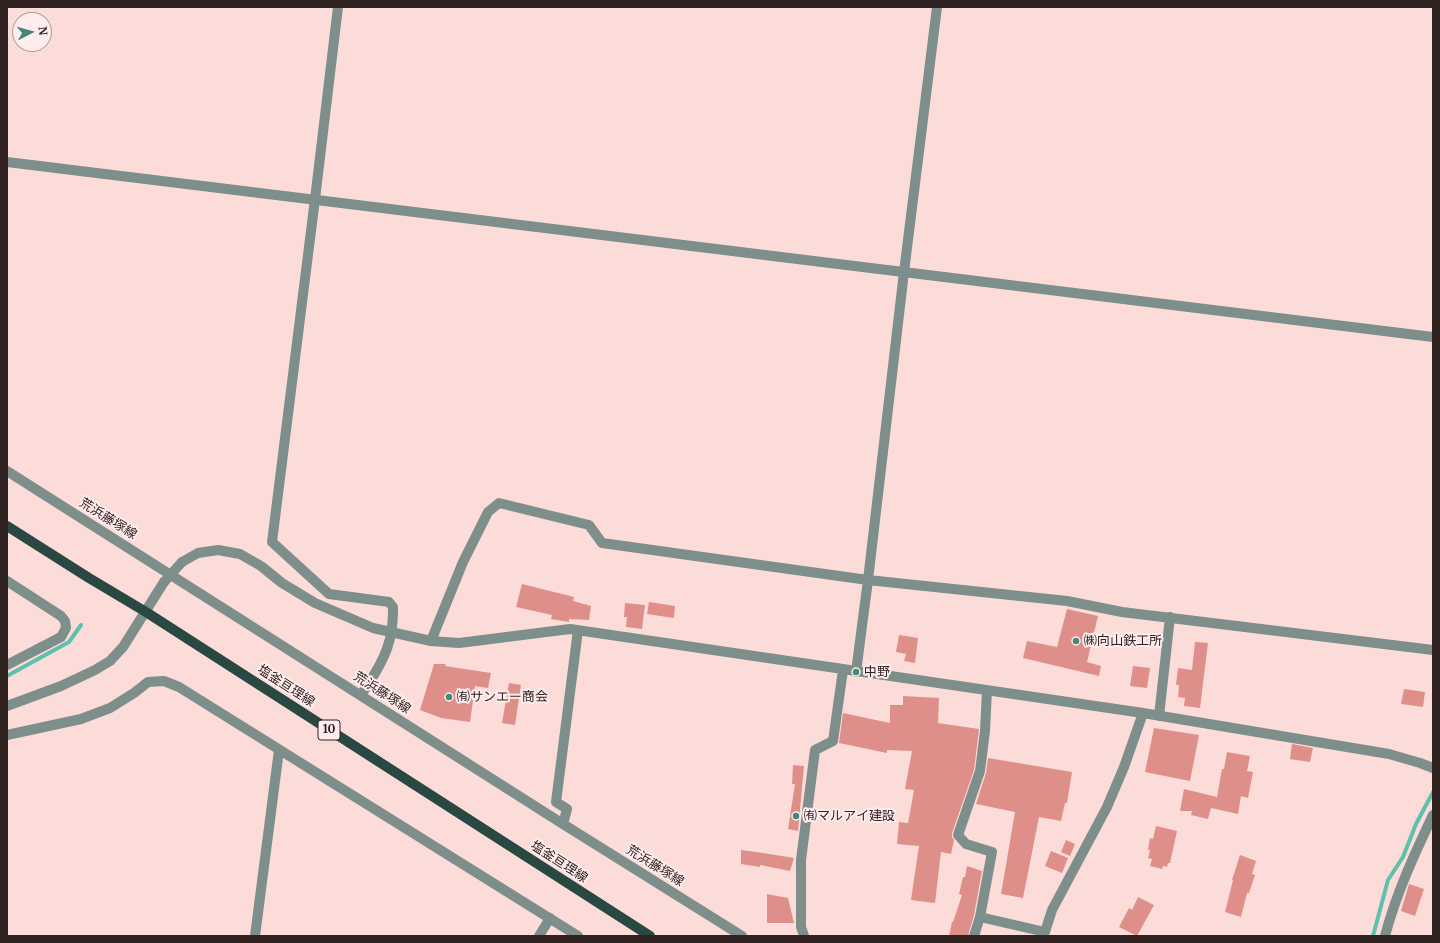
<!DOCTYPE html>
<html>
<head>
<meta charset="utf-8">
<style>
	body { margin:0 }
	#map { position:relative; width:1440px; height:943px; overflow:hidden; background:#fcdcd9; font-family:Merriweather,serif }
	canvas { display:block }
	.frame { position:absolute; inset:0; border:8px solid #302221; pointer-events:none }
	.north { position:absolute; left:12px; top:12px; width:40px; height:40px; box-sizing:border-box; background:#feedec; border:1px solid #ac9c9b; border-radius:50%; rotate:84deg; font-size:11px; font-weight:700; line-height:16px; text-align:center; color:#302221 }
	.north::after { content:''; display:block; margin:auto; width:14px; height:18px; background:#458879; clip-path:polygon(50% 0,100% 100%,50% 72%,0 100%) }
</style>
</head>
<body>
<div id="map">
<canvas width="1440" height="943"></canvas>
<div class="frame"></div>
<div class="north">N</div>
</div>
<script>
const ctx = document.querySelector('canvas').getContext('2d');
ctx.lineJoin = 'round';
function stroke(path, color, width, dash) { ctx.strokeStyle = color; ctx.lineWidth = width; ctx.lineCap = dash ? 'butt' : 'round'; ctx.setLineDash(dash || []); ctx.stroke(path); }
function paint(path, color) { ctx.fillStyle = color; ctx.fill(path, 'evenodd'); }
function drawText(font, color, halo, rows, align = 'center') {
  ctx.font = font + ' Merriweather,"Noto Sans JP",serif'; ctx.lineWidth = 4; ctx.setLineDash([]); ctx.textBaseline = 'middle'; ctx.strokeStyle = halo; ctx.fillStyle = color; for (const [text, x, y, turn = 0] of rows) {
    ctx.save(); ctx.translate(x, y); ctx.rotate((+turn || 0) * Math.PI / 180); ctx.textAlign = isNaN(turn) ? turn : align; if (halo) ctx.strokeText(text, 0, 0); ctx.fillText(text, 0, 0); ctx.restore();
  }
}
stroke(new Path2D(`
	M7 676 69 642 81 625
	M1373 936 1388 880 1403 857 1416 824 1433 792`), '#5fc0ac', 4);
paint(new Path2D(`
	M522 584 574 597 573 601 591 606 589 620 569 619V622L551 619 552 615 516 607Z
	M649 602 675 606 674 618 647 614Z
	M625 603 645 605 642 629 626 627 627 617H624Z
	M1067 609 1098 616 1087 662 1101 666 1099 676 1023 658 1027 641 1057 647Z
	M899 635 918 638 915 663 904 661 906 654 896 652Z
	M1195 642 1208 643 1200 708 1184 706 1185 698 1178 697 1179 685H1176L1178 668 1192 670Z
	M434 664H446L445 666 491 673 488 688 475 686 470 722 441 718 420 710Z
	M1133 666 1150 668 1147 688 1130 686Z
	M509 683 521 685 515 725 502 723Z
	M1404 689 1425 692 1423 707 1401 704Z
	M903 696 939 698 938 723 979 729 974 770 952 833V837L954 840 951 854 941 852 935 903 911 900 919 846 897 844 899 822 908 823 914 790 905 789 912 751 887 750V753L839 743 843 713 890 723V705H903Z
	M1154 728 1199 735 1190 781 1145 772Z
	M1292 744 1313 748 1310 762 1290 759Z
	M1227 752 1250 756 1247 771 1253 772 1248 798 1241 796 1238 814 1211 808 1208 819 1191 815 1192 811H1180L1184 789 1217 797 1222 769H1224Z
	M988 758 1072 772 1067 803H1065L1061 821 1039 817 1023 898 1001 894 1015 812 976 804 986 773Z
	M793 765 804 766 798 831 788 829 795 784H792Z
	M1156 826 1177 831 1170 863H1168L1167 867 1163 866 1162 869 1150 866 1152 859 1148 858 1150 850H1148L1150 838 1153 839Z
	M1066 840 1075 844 1070 856 1061 852Z
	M741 850 763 853 794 858 790 871 760 865V867L741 864Z
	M1051 851 1068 858 1062 873 1045 866Z
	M1240 855 1256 861 1252 874 1255 875 1249 893H1247L1241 917 1225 912 1233 880H1232Z
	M967 866 982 871 974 915 968 936H949L952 922H953L962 895 959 894 963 877H965Z
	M1409 884 1424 889 1415 916 1401 911Z
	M767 894 788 898 794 923H767Z
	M1138 897 1154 905 1137 936 1119 927 1129 908 1132 910Z`), '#df8f8a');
stroke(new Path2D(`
	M338 7 315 199 272 542 329 594 389 602 393 607C393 616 393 624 391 633 388 655 373 677 361 695
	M7 162 1433 337
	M7 471 563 824 742 936
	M182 562 198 553 218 550 240 554 261 566 282 583 315 603 373 628 431 641 459 643 570 629 1143 713 1389 754 1420 763 1433 768
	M7 581 61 616 65 621 66 628 61 637 7 665
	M431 641 463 562 488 512 499 503 589 525 602 543 868 580 1067 601 1122 612 1433 650
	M856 672 868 580 904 272 937 7
	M7 706 61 686 95 670 110 661 123 647 164 582
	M1159 716 1170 617
	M7 735 81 719 110 708 134 693 148 682 164 681 179 687 578 936
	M563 824 567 809 556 802 578 630
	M980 917 1045 932 1052 910 1107 807 1124 767 1143 713
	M255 936 279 750
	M539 936 550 918
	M804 936 801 927V860L815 750 833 741 843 670
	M974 936 980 917 992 852 966 844 958 835 980 771 985 731 987 690
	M1385 936C1396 894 1414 855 1433 815`), '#7e8e8a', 10);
stroke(new Path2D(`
	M7 526 89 578 146 612 650 936`), '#2a4842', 10);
stroke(new Path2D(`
	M164 582 182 562`), '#7e8e8a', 10);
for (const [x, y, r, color] of [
	[1076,641,4,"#458879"],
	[856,672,4,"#458879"],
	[449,697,4,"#458879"],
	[796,816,4,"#458879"]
]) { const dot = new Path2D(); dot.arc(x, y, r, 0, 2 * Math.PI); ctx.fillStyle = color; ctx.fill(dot); stroke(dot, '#feedec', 1.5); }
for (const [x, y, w] of [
	[329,730,22]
]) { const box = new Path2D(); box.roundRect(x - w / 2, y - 10, w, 20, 3); ctx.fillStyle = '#feedec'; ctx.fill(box); stroke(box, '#302221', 1); }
drawText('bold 12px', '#302221', null, [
	["10",329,730]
]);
drawText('13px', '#302221', '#feedec', [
	["荒浜藤塚線",108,519,32],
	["塩釜亘理線",286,686,33],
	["荒浜藤塚線",382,693,33],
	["塩釜亘理線",559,862,33],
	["荒浜藤塚線",655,866,32]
]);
drawText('13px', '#302221', '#feedec', [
	["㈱向山鉄工所",1084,641],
	["中野",864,672],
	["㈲サンエー商会",457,697],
	["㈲マルアイ建設",804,816]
], 'left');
</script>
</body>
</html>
